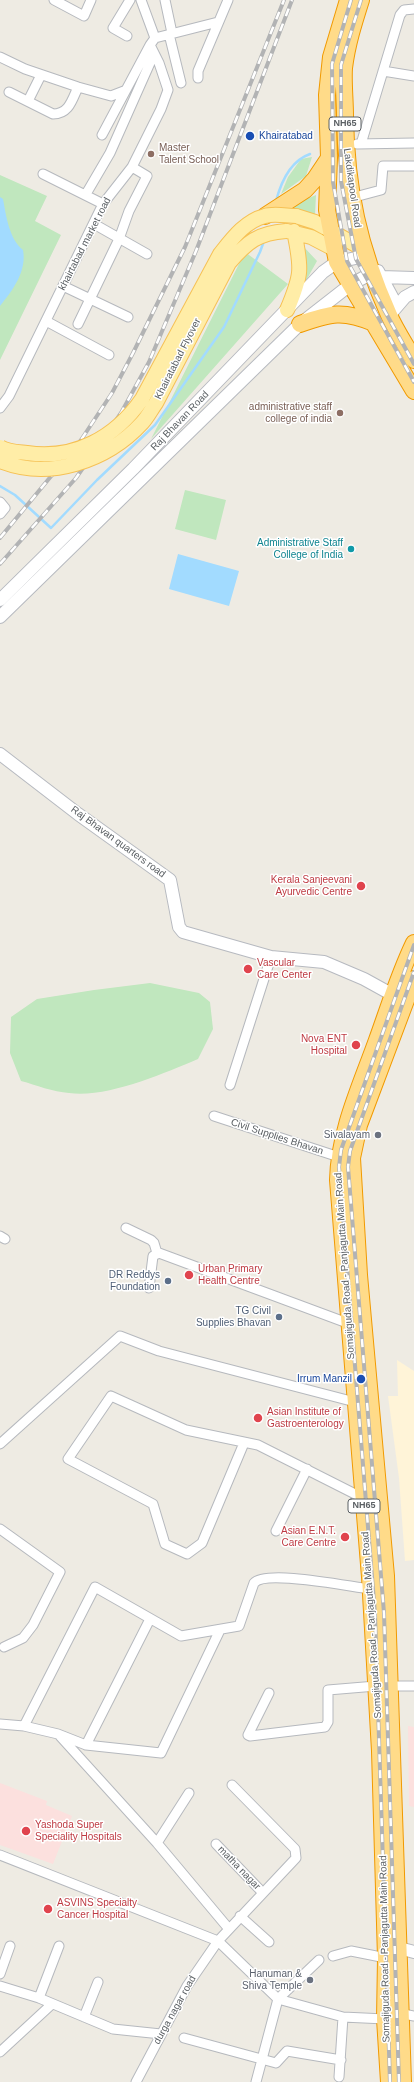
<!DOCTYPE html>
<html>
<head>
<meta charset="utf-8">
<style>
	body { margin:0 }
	canvas { display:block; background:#eeebe3 }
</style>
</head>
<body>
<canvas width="414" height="2082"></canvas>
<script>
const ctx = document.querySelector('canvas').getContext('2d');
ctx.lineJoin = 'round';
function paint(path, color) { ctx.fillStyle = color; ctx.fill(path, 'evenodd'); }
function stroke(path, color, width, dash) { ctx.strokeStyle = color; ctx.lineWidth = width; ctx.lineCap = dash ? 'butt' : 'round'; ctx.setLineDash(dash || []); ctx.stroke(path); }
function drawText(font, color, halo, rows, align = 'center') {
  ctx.font = font + ' Arial,sans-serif'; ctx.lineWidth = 3; ctx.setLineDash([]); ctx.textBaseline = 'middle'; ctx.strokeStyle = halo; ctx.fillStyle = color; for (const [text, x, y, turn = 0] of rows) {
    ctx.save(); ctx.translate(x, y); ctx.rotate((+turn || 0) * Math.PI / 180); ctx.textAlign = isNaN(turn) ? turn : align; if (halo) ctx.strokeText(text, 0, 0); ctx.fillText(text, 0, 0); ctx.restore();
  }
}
paint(new Path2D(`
	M397 1360 414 1371V1560L405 1561 399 1478 388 1396H398Z`), '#fff4d8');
paint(new Path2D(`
	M408 1726 414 1727V1807L409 1806Z
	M0 1783 47 1801 46 1805 72 1816 53 1864 0 1845Z`), '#fce0de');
paint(new Path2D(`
	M312 157 306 176 281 194 288 177 301 159Z
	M0 175 47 196 35 221 61 235 0 360Z
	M316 195 315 215 290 209V206Z
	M303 246 317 261 303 286Z
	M245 252 288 284 151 439Z
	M185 490 226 500 216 540 175 529Z
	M150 983 199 993 210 1002 213 1029 198 1059C162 1074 108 1098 69 1093 53 1092 36 1085 21 1081L10 1053 11 1017 37 999 94 990Z`), '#c0e7be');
paint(new Path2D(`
	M0 197 3 199C6 215 9 239 23 250 27 271 13 290 0 306Z
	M178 554 239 571 229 606 169 589Z`), '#a2dbff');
stroke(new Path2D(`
	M276 201C281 182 290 161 310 154
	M0 486 15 495 51 528 97 480 155 425 224 327 260 252 264 241`), '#a2dbff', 2.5);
const street = new Path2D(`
	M54 0 84 16 91 0
	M141 0 155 38
	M165 0 172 33
	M169 34 181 83
	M127 36 113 28 130 0
	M0 57 25 69 78 87 111 96 124 91
	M383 71 414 76
	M198 78V71L228 0
	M9 92 53 114C69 114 72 100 78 87
	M28 101 41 75
	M102 135 150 45
	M357 144 414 143
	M361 144 400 15 404 10 414 9
	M43 174 103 204
	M86 194 110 153 154 54
	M351 198 381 190 383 166H414
	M94 224 147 254
	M63 286 128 317
	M46 321 109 355
	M78 324 119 239 129 211 147 176 132 167
	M0 408 9 396 103 204 132 167 161 109 168 90 159 63 150 45 155 38 218 22
	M0 502 5 508 0 514
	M230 1085 271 957
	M214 1116 339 1157
	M126 1228 151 1240 154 1243 157 1253
	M0 1236 5 1239
	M149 1288 153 1256 159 1253 350 1324
	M244 1443 202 1543 187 1554 165 1544 153 1504 68 1459 111 1396 186 1430 258 1445 363 1498
	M0 1444 120 1336 159 1351 355 1402
	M0 1529 60 1572 33 1625 23 1638 4 1647
	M276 1531 307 1469
	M391 1686H414
	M269 1693 248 1735 250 1736 325 1727 328 1722V1690L376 1686
	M0 1724 24 1726 58 1734 86 1745 161 1753 220 1630
	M24 1726 95 1587 181 1636 239 1626 254 1583C266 1569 351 1587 371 1589
	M60 1736 157 1843 229 1929
	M86 1745 150 1619
	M157 1843 189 1793
	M216 1844 262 1892
	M0 1855 218 1941 278 1999 343 2017 385 2019
	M240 1916 269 1942
	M333 1956 351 1951 386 1958
	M0 1974 10 1946
	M0 1986 39 1998 113 2029 161 2034
	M39 1998 59 1946
	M399 2013 414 2016
	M84 2017 98 1982
	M184 2038 276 2063 287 2051 341 2060
	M0 2052 52 2004
	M339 2077 343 2017
	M136 2082 187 1986 218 1941 296 1858 295 1849 232 1785
	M256 2082 278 1999 319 1960`);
const secondary = new Path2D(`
	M378 271 397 306
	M381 277 414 278
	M393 311 405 297 414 292
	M0 600 133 469 323 272 337 262 365 256
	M0 617 300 324 350 285 372 273
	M0 754 78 814 170 880 179 927 183 932 271 957 324 962 364 979 393 995
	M399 1948 414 1952`);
const primary = new Path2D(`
	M296 216 315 222 363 249
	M287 231 311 237 334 249
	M287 310C302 275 302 269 294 231`);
const highway = new Path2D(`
	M348 0 331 57 327 95 329 158 327 210 331 231 337 262 414 391
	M361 0C354 22 347 44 344 68 343 83 345 100 345 116 346 189 359 248 389 315 396 331 406 345 414 360
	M265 216 305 190 315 179 329 158
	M300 324C331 313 343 310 374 323
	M389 2082 385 2019 386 1958 380 1751 370 1577 338 1180C339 1131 361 1085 377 1040 389 1007 399 974 414 943
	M403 2082 386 1576 359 1275 352 1158 359 1125 414 979`);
stroke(street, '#b6b9be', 11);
stroke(secondary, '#b7bac0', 14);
stroke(primary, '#f6c155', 16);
stroke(highway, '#f19a00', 18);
stroke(street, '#fff', 9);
stroke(secondary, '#fff', 12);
stroke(primary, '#ffeda7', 14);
stroke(highway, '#ffdb89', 16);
const rail = new Path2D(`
	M351 0 332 64 333 182 347 261 414 382
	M361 0 341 65V181L356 259 414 364
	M0 538 81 440 112 393 133 353 185 247 284 0
	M0 564 76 478 121 413 149 362 196 251 292 0
	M390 2082 375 1614 339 1167 341 1150 414 945
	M399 2082 384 1613 348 1167 350 1151 414 972`);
stroke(rail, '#b2b3b4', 4);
stroke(rail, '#fff', 2.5, [8]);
const primaryBridge = new Path2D(`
	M0 447C8 452 17 452 27 453 74 460 115 438 142 399L220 254C232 239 245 221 265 216 274 213 287 216 296 216
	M0 461C49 481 107 461 142 423 147 418 151 410 156 403L229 263C247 242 258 233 286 231`);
stroke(primaryBridge, '#f6c155', 16, []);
stroke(primaryBridge, '#ffeda7', 14);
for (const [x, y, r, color] of [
	[250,136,5,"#1a4fb4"],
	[151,154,4,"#8d6e63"],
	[340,413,4,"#8d6e63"],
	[351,549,4,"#0f9aa8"],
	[361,886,5,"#e0444e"],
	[248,969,5,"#e0444e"],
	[356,1045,5,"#e0444e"],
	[378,1135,4,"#6b7280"],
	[189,1275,5,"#e0444e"],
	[168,1281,4,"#5c6f8a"],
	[279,1317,4,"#5c6f8a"],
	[361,1379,5,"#1a4fb4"],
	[258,1418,5,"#e0444e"],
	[345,1537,5,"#e0444e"],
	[26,1831,5,"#e0444e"],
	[48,1909,5,"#e0444e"],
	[310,1980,4,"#6b7280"]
]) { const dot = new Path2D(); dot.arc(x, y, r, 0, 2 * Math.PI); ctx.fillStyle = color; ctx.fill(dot); stroke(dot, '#fff', 1.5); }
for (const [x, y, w] of [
	[345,124,32],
	[364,1506,32]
]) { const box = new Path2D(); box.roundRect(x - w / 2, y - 7, w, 14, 3); ctx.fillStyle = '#fff'; ctx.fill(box); stroke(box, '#5b6064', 1); }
drawText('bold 9px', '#5b6064', null, [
	["NH65",345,124],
	["NH65",364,1506]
]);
drawText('10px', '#164399', '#fff', [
	["Khairatabad",259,136],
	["Irrum Manzil",352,1379,"right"]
], 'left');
drawText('10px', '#785e54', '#fff', [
	["Master",159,148],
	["Talent School",159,160],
	["administrative staff",332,407,"right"],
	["college of india",332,419,"right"]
], 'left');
drawText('10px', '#5b6064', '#fff', [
	["Lakdikapool Road",352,188,82],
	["khairtabad market road",85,244,-63],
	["Khairatabad Flyover",178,359,-63],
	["Raj Bhavan Road",180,421,-46],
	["Raj Bhavan quarters road",118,842,36],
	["Civil Supplies Bhavan",277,1137,18],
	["Somajiguda Road - Panjagutta Main Road",345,1266,-94],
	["Somajiguda Road - Panjagutta Main Road",372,1625,-94],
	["matha nagar",239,1868,46],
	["Somajiguda Road - Panjagutta Main Road",385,1949,-91],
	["durga nagar road",175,2010,-61]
]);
drawText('10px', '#0d838f', '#fff', [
	["Administrative Staff",343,543],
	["College of India",343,555]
], 'right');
drawText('10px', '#be3a42', '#fff', [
	["Kerala Sanjeevani",352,880,"right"],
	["Ayurvedic Centre",352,892,"right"],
	["Vascular",257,963],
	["Care Center",257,975],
	["Nova ENT",347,1039,"right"],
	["Hospital",347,1051,"right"],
	["Urban Primary",198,1269],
	["Health Centre",198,1281],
	["Asian Institute of",267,1412],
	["Gastroenterology",267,1424],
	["Asian E.N.T.",336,1531,"right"],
	["Care Centre",336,1543,"right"],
	["Yashoda Super",35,1825],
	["Speciality Hospitals",35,1837],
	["ASVINS Specialty",57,1903],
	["Cancer Hospital",57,1915]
], 'left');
drawText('10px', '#5b616d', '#fff', [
	["Sivalayam",370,1135],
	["Hanuman &",302,1974],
	["Shiva Temple",302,1986]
], 'right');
drawText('10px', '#4e5e75', '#fff', [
	["DR Reddys",160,1275],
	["Foundation",160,1287],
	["TG Civil",271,1311],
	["Supplies Bhavan",271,1323]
], 'right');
</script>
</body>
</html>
